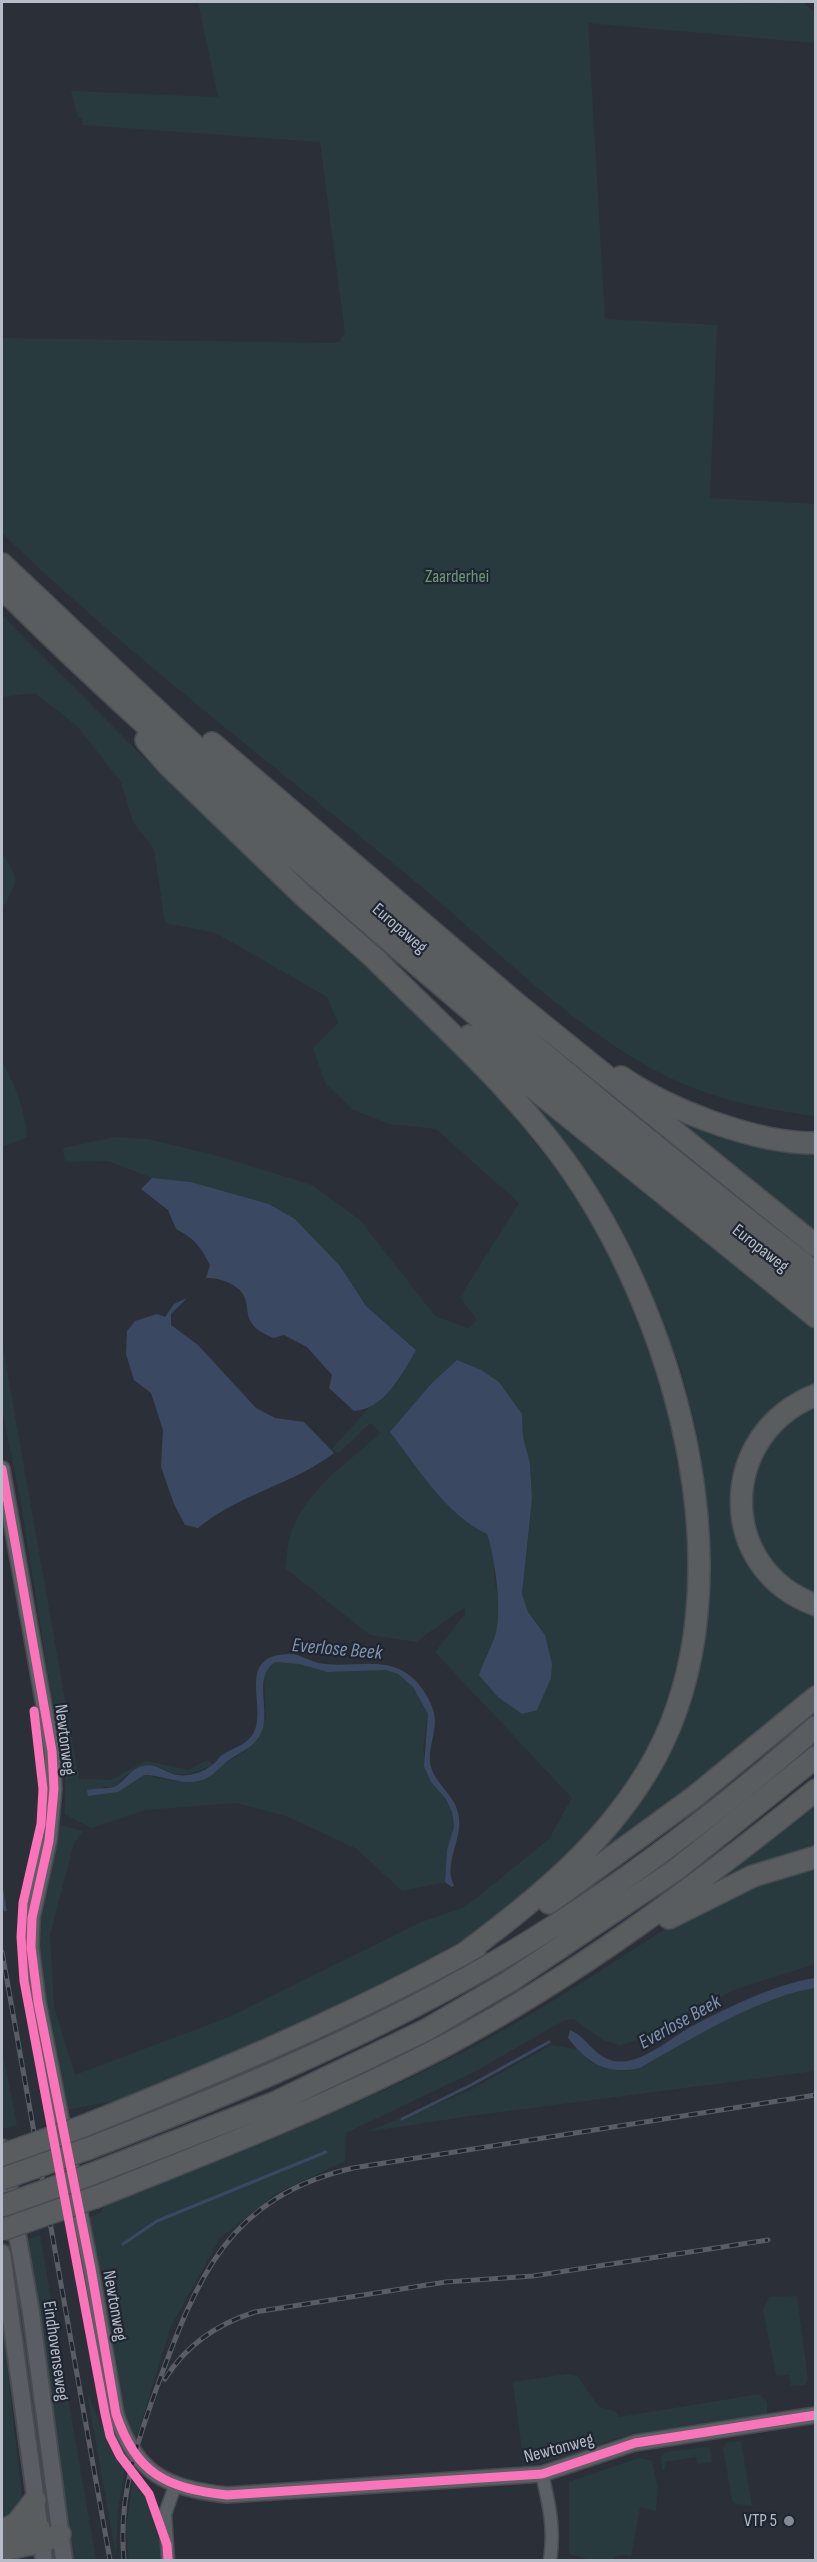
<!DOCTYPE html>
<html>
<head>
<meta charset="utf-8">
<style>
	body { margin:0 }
	#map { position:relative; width:817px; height:2562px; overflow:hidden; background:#2b3038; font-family:"Sofia Sans Condensed",sans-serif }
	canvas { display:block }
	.frame { position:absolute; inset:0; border:3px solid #b6bcc8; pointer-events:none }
</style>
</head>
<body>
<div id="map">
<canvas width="817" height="2562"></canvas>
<div class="frame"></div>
</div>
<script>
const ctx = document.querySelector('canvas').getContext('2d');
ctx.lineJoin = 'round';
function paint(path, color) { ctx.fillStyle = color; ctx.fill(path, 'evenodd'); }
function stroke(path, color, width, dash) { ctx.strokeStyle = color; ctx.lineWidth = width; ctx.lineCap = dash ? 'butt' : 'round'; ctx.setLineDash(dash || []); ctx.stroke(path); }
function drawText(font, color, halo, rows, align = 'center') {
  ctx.font = font + ' "Sofia Sans Condensed",sans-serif'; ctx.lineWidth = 4.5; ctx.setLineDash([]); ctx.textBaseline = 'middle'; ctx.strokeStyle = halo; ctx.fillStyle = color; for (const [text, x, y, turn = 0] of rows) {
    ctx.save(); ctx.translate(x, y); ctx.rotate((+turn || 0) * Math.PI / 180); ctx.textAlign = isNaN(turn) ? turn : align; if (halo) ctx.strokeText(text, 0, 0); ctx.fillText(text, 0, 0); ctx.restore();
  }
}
paint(new Path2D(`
	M198 2H729C753 6 778 2 803 2L815 13V43L588 23 605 319 717 325 710 498 815 504V1116C763 1109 711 1099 664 1075 568 1026 493 945 411 878 273 764 130 657 2 533V338L333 343 339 342 345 333 320 142 83 125V118L78 117 71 91 218 97Z
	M2 615 159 773 478 1070 569 1186 621 1273 664 1385 682 1476 690 1567 688 1621 682 1649 672 1688 650 1744 632 1778 558 1868 483 1927 449 1948 320 2015 123 2100 64 2110 39 1972 38 1932 42 1899 60 1825 83 1831 74 1843 50 1935 54 2007 75 2075 229 2017 421 1922 465 1907 549 1839 572 1798 435 1652 465 1614V1607L416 1642 370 1635 285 1568C287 1558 287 1546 290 1536 303 1492 348 1462 381 1433L370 1423 339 1453 331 1450 367 1410 396 1384 416 1349 366 1306 340 1266 295 1219 270 1204 191 1182 152 1178 108 1161 65 1162 63 1148 115 1137 148 1139 218 1156 312 1185 360 1220 435 1316 468 1328 477 1320 460 1297 519 1203 436 1129 389 1124 352 1109 325 1083 313 1048 338 1023 327 997 216 933 165 923 154 849 133 822 121 782 77 726 35 693 2 697ZM499 1382 522 1414 523 1437 530 1463 532 1499 522 1594 528 1612 545 1635 485 1658 496 1634 500 1608 494 1578V1558L487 1534 391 1432 402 1420Z
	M2 854C21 879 17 883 2 909Z
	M2 1061C15 1086 25 1108 27 1137L2 1147Z
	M518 1086 815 1326V1384L792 1393 773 1407 745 1445 737 1467 740 1528 815 1609V1684L730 1758 568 1879 648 1777 706 1565 707 1516 696 1428 681 1370 658 1308 636 1260 579 1162Z
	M643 1099 815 1149V1234Z
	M2 1342 79 1779 111 1780 146 1761 189 1770 207 1760 213 1765 189 1774H173L161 1768 126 1775 113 1788 103 1786V1793C121 1795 128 1780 144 1775L173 1781 208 1778 223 1764 246 1751 266 1718 264 1676 268 1668 275 1662 299 1664 327 1672 386 1670 398 1674 413 1687 428 1714 423 1750 431 1782 446 1799 452 1812 454 1826 447 1850 445 1882 402 1891 357 1849 286 1816 236 1803 145 1810 91 1828 65 1814V1781L21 1503 2 1408Z
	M816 1404V1595C799 1585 783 1577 771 1562 740 1522 746 1458 784 1424 793 1416 806 1411 816 1404Z
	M815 1800V1848L769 1859 713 1881Z
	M815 1865V1964L736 1989 645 2038 620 2045 603 2040 574 2019 563 2021 476 2071 346 2133 345 2161 277 2193 220 2238 171 2326 135 2442 127 2428 86 2219 101 2213 104 2205C226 2159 350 2110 467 2050 546 2009 620 1957 695 1910L717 1898Z
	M815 1988V2071L470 2116 366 2132 465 2093 551 2045 577 2049 590 2062 624 2071 640 2068C688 2040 761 1996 815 1988Z
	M2 2049 17 2125 3 2129 2 2119Z
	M40 2235 96 2560H72L23 2241Z
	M15 2245 51 2496 41 2498 6 2248Z
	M797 2296 808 2380 806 2385 791 2386 789 2375 776 2376 763 2310 769 2297Z
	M2 2320 23 2506 2 2524Z
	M567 2374 577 2376 599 2407 616 2412 619 2417 760 2394 767 2402V2414L621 2437 567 2456 524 2466 513 2382Z
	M87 2393 110 2444 125 2469 118 2509 116 2556Z
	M741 2441 752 2506 735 2504 732 2500 723 2448 726 2443Z
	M707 2447 710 2449 712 2462 697 2464 696 2457 665 2462V2469L662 2470 661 2457 665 2452Z
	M639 2458 652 2461 658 2489 656 2511 640 2507 631 2557 624 2555 615 2557 613 2560H593L569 2554V2482Z
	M133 2478C153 2503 159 2529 162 2560H129L126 2530Z`), '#283a3d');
paint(new Path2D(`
	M152 1178 191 1182 269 1204 295 1219 340 1266 366 1306 416 1350C402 1374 385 1409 354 1411L329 1388 332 1375 307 1347 284 1335 273 1338C266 1334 257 1331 253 1325 245 1316 249 1304 243 1294 236 1283 217 1277 206 1278L210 1265C201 1247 194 1238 176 1229L168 1210 141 1189Z
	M187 1298 171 1314V1325L198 1345 256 1408 275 1418 304 1422 334 1453C292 1485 239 1494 198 1528L185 1525 174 1504 161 1467 163 1430 151 1393 134 1380 126 1354 127 1331 135 1321 157 1314 165 1317 174 1304Z
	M457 1360 481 1370 499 1382 522 1414 523 1437 530 1463 532 1499 522 1594 528 1612 545 1635 552 1664 551 1678 537 1710 522 1714 498 1697 479 1675C484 1661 490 1649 495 1636 503 1613 495 1558 487 1534 445 1514 418 1468 390 1432L431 1384Z
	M294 1654C304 1657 314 1663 325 1664 358 1668 389 1654 416 1681 424 1690 431 1701 434 1713 438 1730 428 1746 430 1763 434 1785 457 1795 459 1818 462 1839 443 1866 454 1885L452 1887 445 1882 447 1850 454 1826 452 1812 446 1799 431 1782 424 1766 428 1714 413 1687 398 1674 386 1670 327 1672 299 1664 275 1662C251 1678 273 1713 260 1735 252 1750 236 1753 224 1764 216 1771 210 1779 198 1781 179 1785 163 1775 144 1775L118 1792 88 1796 87 1790C94 1788 108 1789 114 1787 125 1782 130 1769 143 1766 155 1763 163 1771 173 1774 185 1778 203 1773 212 1765 216 1763 218 1758 222 1755 231 1749 241 1747 249 1739 275 1714 227 1652 294 1654Z
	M815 1978V1988C761 1996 689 2040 640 2068 607 2075 588 2064 568 2038L570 2030C587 2037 594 2057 614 2061 642 2066 672 2036 696 2024 732 2006 775 1984 815 1978Z`), '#3a4961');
stroke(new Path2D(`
	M2 1891 5 1910
	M402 2119 471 2085 549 2042
	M123 2244 157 2221 326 2152`), '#3a4961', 3);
const minor = new Path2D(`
	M542 2474C549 2504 555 2529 550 2560
	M168 2560 165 2514 175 2486`);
const tertiary = new Path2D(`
	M2 1469 52 1751 54 1789 49 1841 32 1918 31 1947 38 2002 91 2269 116 2414C136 2474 166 2488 227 2495L542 2474 635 2443 816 2415`);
const secondary = new Path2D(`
	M2 2148 31 2313 64 2560
	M2 2253 44 2560`);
const motorway = new Path2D(`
	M2 564C90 647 177 731 267 812 444 972 627 1127 816 1273
	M2 588C94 680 191 766 288 852 460 1004 635 1151 816 1292
	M146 740 168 765 307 899 380 963
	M212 743 517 1004 816 1246
	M371 955C441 1025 518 1092 574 1174 679 1329 749 1584 655 1758 610 1840 539 1898 465 1953
	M469 1036 816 1317
	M621 1077C669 1110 757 1144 816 1143
	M816 1395C718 1433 715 1569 816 1605
	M549 1903 693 1798 816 1697
	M669 1918 753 1876 816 1857
	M84 2126C218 2072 350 2017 476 1947
	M87 2149C209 2102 328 2053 443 1991 577 1920 702 1827 816 1727
	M92 2174 274 2103 426 2030 510 1981 677 1869 816 1757
	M96 2197C214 2150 333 2104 446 2045 578 1975 699 1884 816 1790
	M2 2531 17 2523 35 2500
	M2 2532 39 2528
	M2 2550 42 2542 60 2534`);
stroke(minor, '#474b51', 15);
stroke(tertiary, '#474b51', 18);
stroke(secondary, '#474b51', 20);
stroke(motorway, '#484c53', 24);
stroke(minor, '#5b5f66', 12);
stroke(tertiary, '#5b5f66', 15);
stroke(secondary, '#5a5d64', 16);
stroke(motorway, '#5a5d5f', 21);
const rail = new Path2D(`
	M2 1952 110 2560
	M165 2379C186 2345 217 2324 255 2312L446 2282 533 2276 768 2240
	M124 2560C118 2498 136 2445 157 2387 197 2278 228 2197 353 2168L816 2095`);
stroke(rail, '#5a5d64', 5);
stroke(rail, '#1f2632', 3, [9]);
const motorwayBridge = new Path2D(`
	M2 2155 84 2126
	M2 2179 87 2149
	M2 2206 92 2174
	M2 2230 96 2197`);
stroke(motorwayBridge, '#484c53', 24, []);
stroke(motorwayBridge, '#5a5d5f', 21);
stroke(new Path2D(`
	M2 1469 52 1751 54 1789 49 1841 32 1918 31 1947 38 2002 91 2269 116 2414C136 2474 166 2488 227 2495L542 2474 635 2443 816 2415
	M34 1711 43 1789 41 1824 23 1903 21 1937 24 1981 105 2414 110 2436 120 2456 149 2494 167 2545 168 2560`), '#fb73b8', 9);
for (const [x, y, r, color] of [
	[789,2521,6,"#858b96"]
]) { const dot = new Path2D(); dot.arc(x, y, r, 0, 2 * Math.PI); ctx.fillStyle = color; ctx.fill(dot); stroke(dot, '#1f2632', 2); }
drawText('18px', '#6e9778', '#1f2632', [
	["Zaarderhei",457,577]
]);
drawText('18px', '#b6bcc8', '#1f2632', [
	["Europaweg",399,929,41],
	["Europaweg",760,1249,38],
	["Newtonweg",64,1740,83],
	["Newtonweg",114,2306,80],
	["Eindhovenseweg",55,2351,82],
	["Newtonweg",559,2449,-15]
]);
drawText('18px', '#b6bcc8', '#1f2632', [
	["VTP 5",777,2521]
], 'right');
drawText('italic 20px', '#7f92ae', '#1f2632', [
	["Everlose Beek",337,1650,5],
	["Everlose Beek",680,2023,-29]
]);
</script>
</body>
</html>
